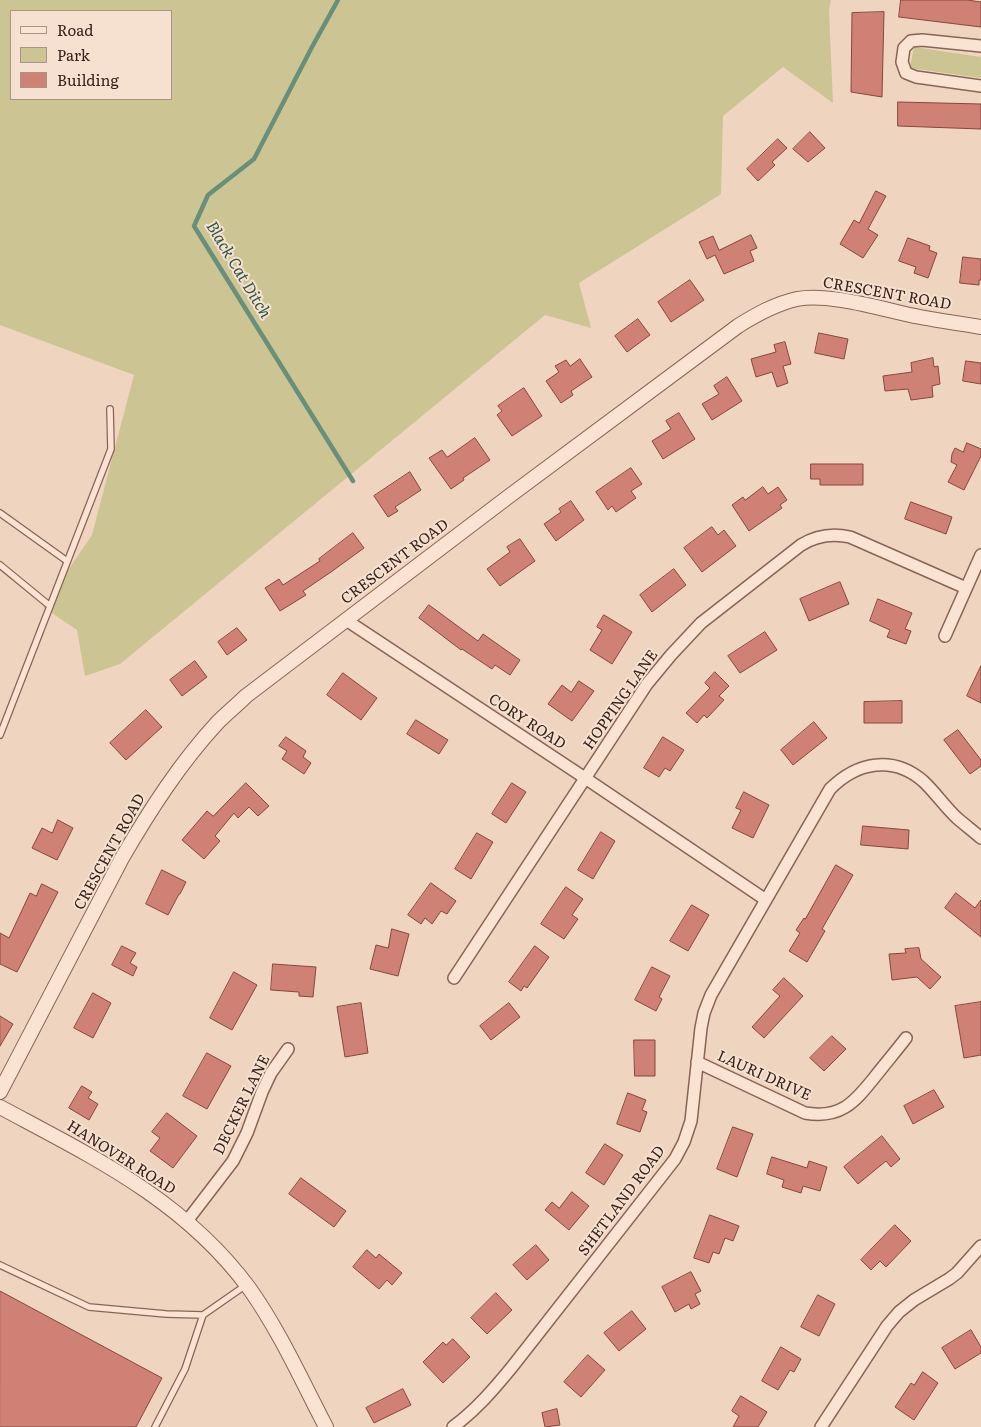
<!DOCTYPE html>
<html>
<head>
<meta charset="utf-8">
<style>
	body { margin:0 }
	#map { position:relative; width:981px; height:1427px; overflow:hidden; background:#efd4bf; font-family:Literata,serif }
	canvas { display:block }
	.legend { position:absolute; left:10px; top:10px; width:162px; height:90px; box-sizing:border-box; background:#f6e0cf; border:1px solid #aa9487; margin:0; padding:6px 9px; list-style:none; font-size:15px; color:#37221c }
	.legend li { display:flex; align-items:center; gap:10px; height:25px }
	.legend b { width:25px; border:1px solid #aa9487 }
</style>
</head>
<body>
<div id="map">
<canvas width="981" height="1427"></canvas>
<ul class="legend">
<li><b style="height:6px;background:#fae3d2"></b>Road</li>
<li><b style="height:14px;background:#cdc493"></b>Park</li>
<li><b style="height:14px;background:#ce8174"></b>Building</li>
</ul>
</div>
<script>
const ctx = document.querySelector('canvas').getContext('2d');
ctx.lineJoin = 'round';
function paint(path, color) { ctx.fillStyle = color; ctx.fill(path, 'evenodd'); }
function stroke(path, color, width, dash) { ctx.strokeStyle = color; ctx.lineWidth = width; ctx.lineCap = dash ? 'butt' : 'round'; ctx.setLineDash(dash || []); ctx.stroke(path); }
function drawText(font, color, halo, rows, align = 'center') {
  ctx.font = font + ' Literata,serif'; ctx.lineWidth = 4; ctx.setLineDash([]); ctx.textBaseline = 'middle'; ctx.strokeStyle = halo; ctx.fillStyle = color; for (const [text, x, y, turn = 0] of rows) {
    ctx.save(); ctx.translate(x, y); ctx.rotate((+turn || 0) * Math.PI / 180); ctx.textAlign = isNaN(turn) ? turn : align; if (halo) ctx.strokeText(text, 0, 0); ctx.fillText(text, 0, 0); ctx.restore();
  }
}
paint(new Path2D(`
	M0 0H831L829 10 833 103 783 67 723 116 721 194 579 283 591 328 545 315 120 664 85 676 77 630 43 607 92 535 134 375 0 325ZM11 11H171V99H11Z
	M914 47 981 57V78L910 68Z`), '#cdc493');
stroke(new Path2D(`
	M338 0 312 47 254 159 208 195 194 226 353 481`), '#698f7b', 4.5);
const building = new Path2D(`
	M901 0H967L981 2V27L899 17Z
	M884 12 882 97 851 92 852 13Z
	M898 102 981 104V129L898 126Z
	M810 132 825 148 808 162 793 149Z
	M778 139 787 148 772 162 775 165 758 181 747 169Z
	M876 191 886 196 868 229 878 235 863 258 840 244 854 220 859 223Z
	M751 235 757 248 750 251 754 261 724 274 715 255 707 259 699 242 713 236 719 250Z
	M908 238 930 246 929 250 937 253 928 278 914 273 916 267 899 261Z
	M963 257 981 259V280H979V285L960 283Z
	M690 280 704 300 671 322 658 302Z
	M638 319 650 335 627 352 615 336Z
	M819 333 848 339 844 359 815 353Z
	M785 342 791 364 783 366 788 383 777 387 772 372 756 377 751 359 776 352 774 345Z
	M933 358 934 367 938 366 940 384 932 386 933 397 911 400 908 389 885 391 883 376 912 372 911 363Z
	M580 359 592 377 571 391 573 395 561 403 546 381 559 372 555 366 566 360 570 366Z
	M966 361 981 363V384L963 381Z
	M727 377 742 401 712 420 702 404 719 394 714 386Z
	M524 388 542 416 512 436 497 415 502 411 498 406Z
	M679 413 695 439 663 459 652 441 671 429 666 421Z
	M475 438 490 460 463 478 464 480 451 489 429 458 442 450 447 457Z
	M967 443 981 449V456L964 490 948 482 957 465 951 462 952 454 955 448 963 452Z
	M811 464H863V485H820V479H811Z
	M631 468 642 484 631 491 636 498 616 512 612 506 608 510 596 492Z
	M410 472 421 490 395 507 398 511 388 517 374 496Z
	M763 487 768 494 778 487 787 500 780 505 782 508 749 531 732 505 743 497 745 500Z
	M571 501 584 520 556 541 544 524 561 512 559 509Z
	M911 502 952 517 946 534 905 519Z
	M712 527 718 535 724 530 736 546 702 572 684 548Z
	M353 533 364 548 331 572 303 591 306 595 280 611 265 588 279 579 283 585 320 561 319 559Z
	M520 539 535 561 500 586 487 569 510 552 507 547Z
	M674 569 686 585 652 612 640 595Z
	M840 582 849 604 809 621 800 599Z
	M878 599 912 613 905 629 911 631 906 644 887 637 890 630 870 621Z
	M429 605 478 641 483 634 520 660 510 675 495 665 492 669 462 649 461 650 419 618Z
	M604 615 632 632 612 664 590 650 602 630 597 627Z
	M237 628 247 640 227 655 218 642Z
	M765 632 777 650 740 673 728 656Z
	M195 661 207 677 182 696 170 680Z
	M981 666V703L967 696Z
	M715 672 729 686 719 696 724 700 707 718 704 715 697 723 686 713 710 688 705 683Z
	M343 673 377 698 361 720 327 695Z
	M579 681 594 691 572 721 548 704 562 685 571 692Z
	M902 701V723H864V702Z
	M146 710 162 727 126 760 110 743Z
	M416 720 448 740 439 754 407 734Z
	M814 722 827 738 793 765 781 750Z
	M958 730 981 760V766L970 774 944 740Z
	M286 737 306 751 303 757 311 763 304 774 282 759 287 751 279 746Z
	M663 737 684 750 670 771 665 768 659 777 644 768Z
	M246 783 269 806 258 816 249 807 238 818 234 813 215 836 220 841 204 859 182 840 207 811 213 816Z
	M512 783 526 792 506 823 492 814Z
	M744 792 769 805 753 838 732 828 741 810 736 808Z
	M58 820 73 828 57 860 32 848 42 828 52 833Z
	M863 826 909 830 908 849 861 845Z
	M601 832 615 841 593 879 578 870Z
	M477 833 493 842 471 879 455 869Z
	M836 865 853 875 822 929 825 931 807 962 789 951 800 933 796 930 804 918 805 919Z
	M162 870 186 882 180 894H179L168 915 146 904Z
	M431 883 456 901 447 914 441 911 432 924 425 918 421 924 408 915Z
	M42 884 58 892 17 972 0 964V933L9 938 30 893 36 896Z
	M566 887 583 899 572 915 578 919 564 939 541 924Z
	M956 893 975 908 981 900V937L945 908Z
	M692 905 709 915 688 951 670 941Z
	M392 929 409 934 398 976 370 969 376 945 388 948Z
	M122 946 136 953 130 963 137 967 133 976 112 965Z
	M535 946 549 957 527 988 524 986 521 991 509 982Z
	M919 948 921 959 941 977 930 989 917 977 892 980 889 954 906 953 905 949Z
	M273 964 316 967 313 997 299 996V992L271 990Z
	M652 967 670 976 659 997 662 999 656 1011 635 1000Z
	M234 972 257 985 232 1030 210 1018Z
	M784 978 803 996 764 1038 752 1027 780 996 773 990Z
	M93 993 111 1003 93 1038 74 1028Z
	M981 1002V1055L964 1058 955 1006Z
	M361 1003 368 1053 345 1057 337 1007Z
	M509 1003 520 1017 491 1040 480 1026Z
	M0 1016 13 1024 0 1046Z
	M832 1036 846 1049 824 1071 810 1058Z
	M634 1040H655V1076H635Z
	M207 1053 231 1066 207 1109 183 1096Z
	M82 1086 92 1092 88 1098 98 1104 89 1120 69 1108Z
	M934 1090 944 1107 913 1124 904 1106Z
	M628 1093 646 1100 642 1110 647 1112 640 1132 617 1124Z
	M167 1113 197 1136 173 1168 150 1151 160 1138 152 1132Z
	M733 1127 753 1134 737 1177 717 1169Z
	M882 1136 900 1159 891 1167 886 1161 858 1184 844 1167Z
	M605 1144 623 1155 604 1185 586 1173Z
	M772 1157 807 1168 809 1161 827 1167 820 1191 803 1186 801 1193 782 1187 784 1180 767 1174Z
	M301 1178 346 1211 334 1227 289 1194Z
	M572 1192 589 1206 569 1230 545 1210 552 1202 559 1208Z
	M710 1215 739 1226 733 1241 725 1238 719 1254 713 1252 709 1263 694 1258Z
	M895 1225 911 1241 886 1267 880 1261 871 1270 861 1260Z
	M536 1245 549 1260 527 1280 513 1265Z
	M367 1250 376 1258 379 1254 402 1273 392 1285 387 1280 379 1289 353 1267Z
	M691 1272 701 1291 695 1294 700 1304 691 1309 689 1304 675 1312 662 1287Z
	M0 1291 162 1378 136 1427H0Z
	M496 1293 512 1310 487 1334 471 1318Z
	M818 1295 835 1304 819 1336 801 1327Z
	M632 1311 646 1329 619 1351 604 1333Z
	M971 1330 981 1347V1353L955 1369 942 1348Z
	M453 1339 470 1357 443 1383 423 1362 443 1342 446 1345Z
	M781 1347 801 1359 794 1372 790 1370 778 1390 762 1381Z
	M588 1355 605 1370 581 1397 564 1382Z
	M923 1372 938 1383 914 1420 895 1407 911 1383 914 1385Z
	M403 1389 411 1405 374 1423 366 1408Z
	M741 1396 767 1412 758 1427H733L739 1416 732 1411Z
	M557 1409 560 1425 545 1427 542 1413Z`);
paint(building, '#ce8174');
stroke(building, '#88463c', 1);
const service = new Path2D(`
	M0 513 67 561
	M0 565 50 606
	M0 735 111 449 110 409
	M0 1265 89 1307 166 1314 203 1315 246 1285
	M155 1427 185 1369 203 1315`);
const minor = new Path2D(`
	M981 46 922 40 911 41 904 48 902 62 906 73 916 77 981 86
	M346 620 585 778 766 900
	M945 636 981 555
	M454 978 647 684 671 655 701 623 801 545C817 535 832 533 850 537L966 588
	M697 1062 805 1113C840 1119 854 1103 874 1078 885 1064 896 1051 906 1038
	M187 1221 233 1161 247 1133 262 1092 271 1073 288 1049
	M453 1427C476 1410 494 1389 512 1367L675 1159 684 1142 691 1121 701 1028 704 1013 711 995 830 789C857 762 893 755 923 781 935 792 945 807 957 818 965 825 973 831 981 838
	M821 1427 887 1326 899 1312 914 1300 949 1279 957 1273 981 1246`);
const tertiary = new Path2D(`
	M0 1092 122 858C150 810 180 763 218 722 227 713 237 705 246 696L508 497 738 326C757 314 775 304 797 299 828 293 878 308 910 315 933 320 957 323 981 327
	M0 1107C93 1157 184 1200 249 1288 279 1330 302 1381 326 1427`);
stroke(service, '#886457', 8);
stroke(minor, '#886457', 14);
stroke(tertiary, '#886457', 16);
stroke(service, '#fae3d2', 5.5);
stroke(minor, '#fae3d2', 11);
stroke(tertiary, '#fae3d2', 14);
drawText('15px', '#37221c', '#f6e0cf', [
	["CRESCENT ROAD",887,294,10],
	["CRESCENT ROAD",395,562,-37],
	["HOPPING LANE",621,700,-55],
	["CORY ROAD",527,722,33],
	["CRESCENT ROAD",110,852,-61],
	["LAURI DRIVE",764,1076,24],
	["DECKER LANE",242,1105,-64],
	["HANOVER ROAD",121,1158,32],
	["SHETLAND ROAD",622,1201,-53]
]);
drawText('italic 16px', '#2b5748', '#f6e0cf', [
	["Black Cat Ditch",238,270,59]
]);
</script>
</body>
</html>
